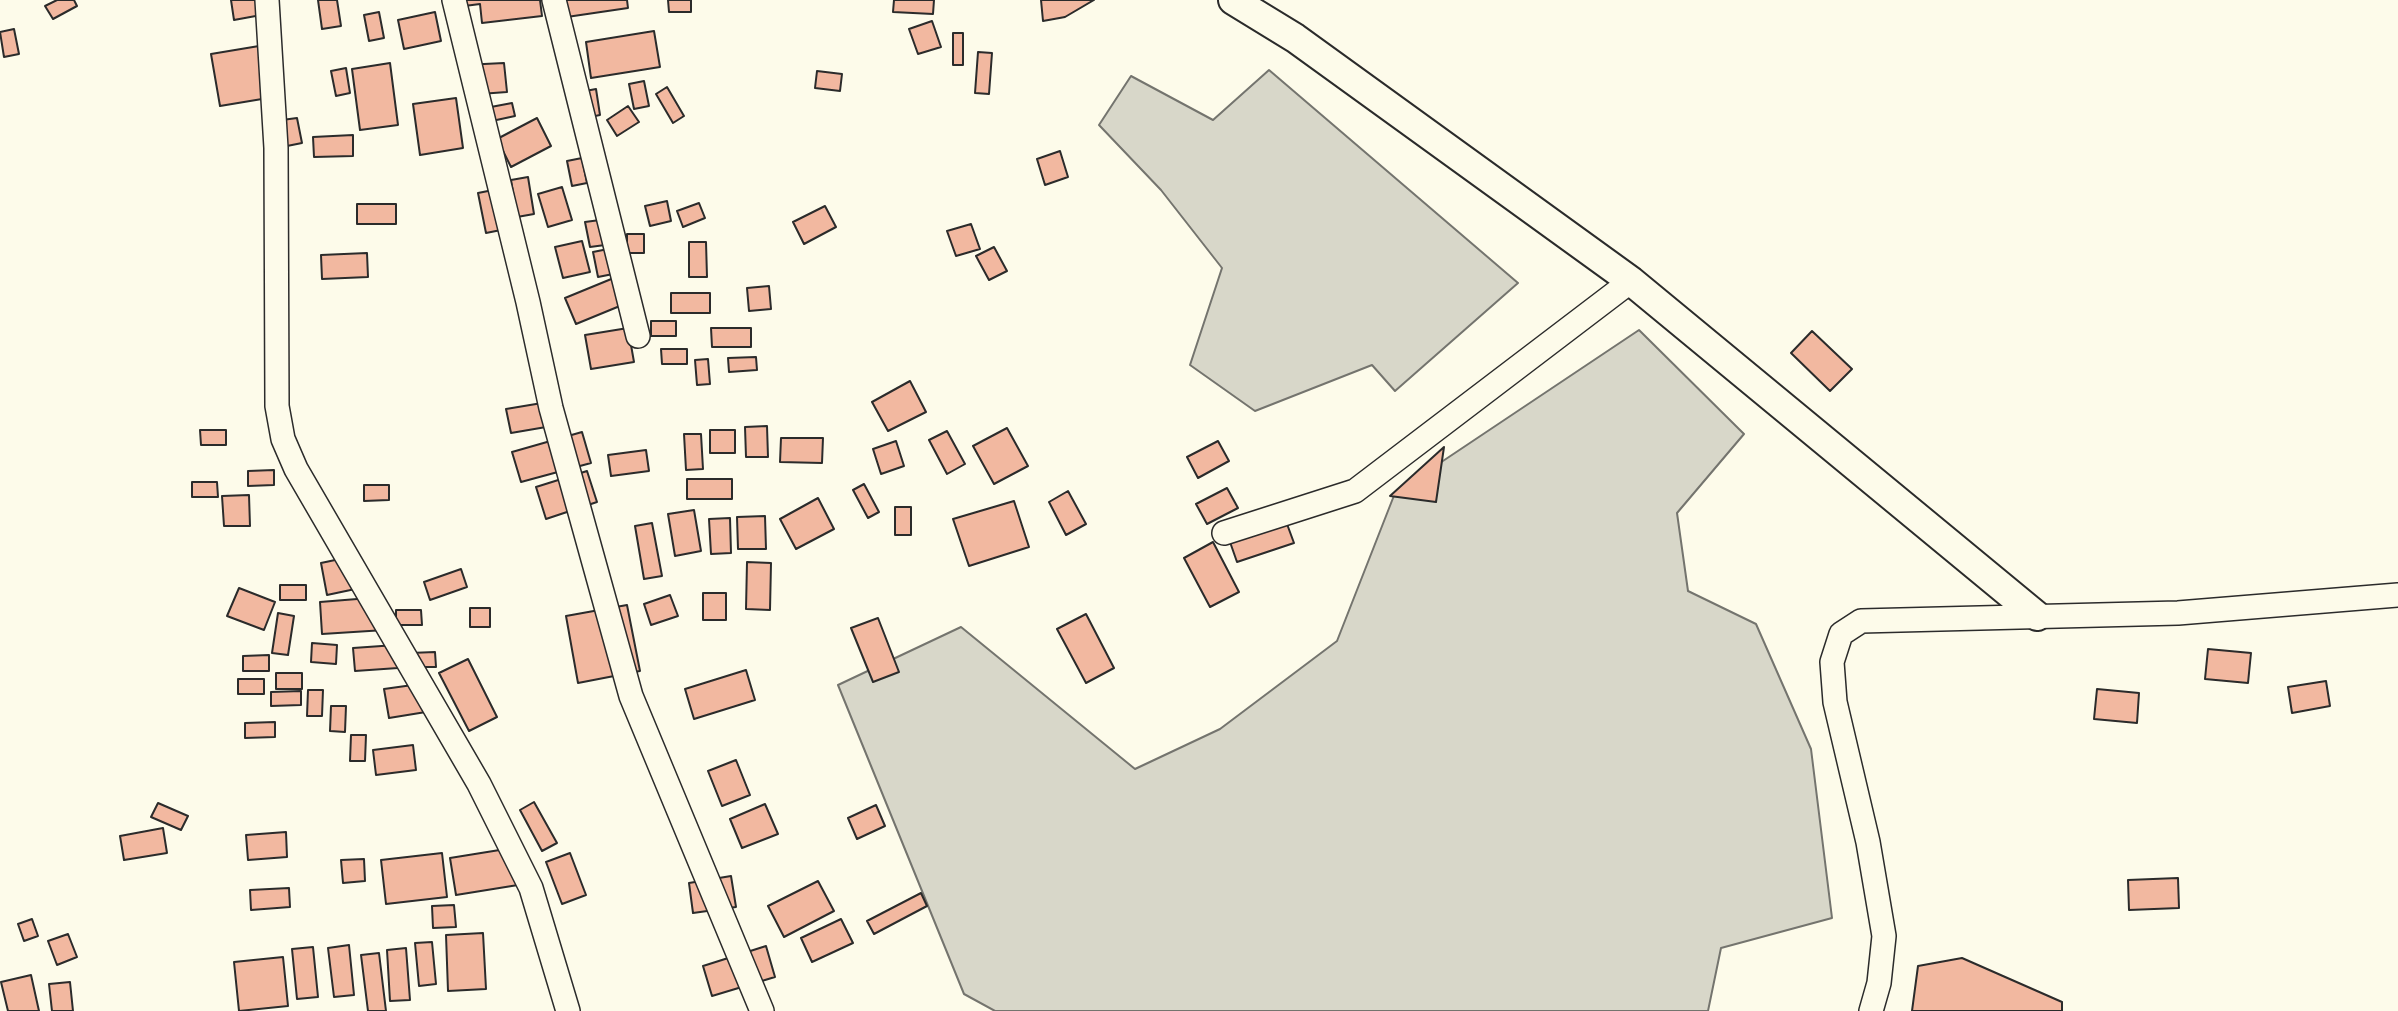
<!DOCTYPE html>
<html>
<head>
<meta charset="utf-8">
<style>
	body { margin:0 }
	canvas { display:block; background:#fdfbea }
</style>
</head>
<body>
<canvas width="2398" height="1011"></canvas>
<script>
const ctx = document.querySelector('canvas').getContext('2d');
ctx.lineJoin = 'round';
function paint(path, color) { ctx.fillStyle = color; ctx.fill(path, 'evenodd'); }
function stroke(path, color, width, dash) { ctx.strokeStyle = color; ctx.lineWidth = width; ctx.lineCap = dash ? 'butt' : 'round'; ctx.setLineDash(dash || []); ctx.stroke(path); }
const water = new Path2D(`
	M1269 70 1518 283 1395 391 1372 365 1255 411 1190 365 1222 268 1161 190 1099 125 1131 76 1213 120Z
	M1639 330 1744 434 1677 513 1688 591 1756 624 1811 749 1832 918 1721 948 1708 1011H995L964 994 838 685 961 627 1135 769 1220 729 1337 641 1395 493Z`);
paint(water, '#d8d7c9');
stroke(water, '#74746e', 2);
const building = new Path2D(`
	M57 0H74L77 6 53 19 45 6Z
	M231 0H269L272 13 234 20Z
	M318 0H337L341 26 322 29Z
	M448 0H540L542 16 482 23 480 4 449 8Z
	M557 0H627L628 8 560 18Z
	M668 0H691V12H669Z
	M894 0H934L933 14 893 12Z
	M1041 0H1094L1065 17 1043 21Z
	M379 12 384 38 369 41 364 15Z
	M435 12 441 41 404 49 398 20Z
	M932 21 941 47 918 54 909 29Z
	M14 29 19 54 4 57 0 32Z
	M654 31 660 67 591 78 586 42Z
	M953 33H963V65H953Z
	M265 45 274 97 220 106 211 54Z
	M978 52 992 53 989 94 975 93Z
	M390 63 398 125 360 130 352 69Z
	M504 63 507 92 466 95 464 65Z
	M346 68 350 93 336 96 331 71Z
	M817 71 842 74 840 91 815 88Z
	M644 81 649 106 634 109 629 84Z
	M667 87 684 116 673 123 656 94Z
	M596 89 600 115 585 118 580 92Z
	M456 98 463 148 420 155 413 104Z
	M512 103 515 116 478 124 475 110Z
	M628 106 639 122 617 136 607 120Z
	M297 118 302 143 287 146 282 120Z
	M537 118 551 146 511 167 497 139Z
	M353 135V156L314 157 313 137Z
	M1060 151 1068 177 1045 185 1037 159Z
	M582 158 587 183 572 186 567 161Z
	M528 177 534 214 517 217 511 180Z
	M562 187 572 220 548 227 538 194Z
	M498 189 506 229 486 233 478 193Z
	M667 201 671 221 650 226 645 206Z
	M699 203 705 218 683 227 677 211Z
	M357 204H396V224H357Z
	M825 206 836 227 804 244 793 222Z
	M600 220 605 245 590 247 585 222Z
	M971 224 980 249 956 256 947 231Z
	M627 234H644V253H627Z
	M582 241 590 272 563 278 555 247Z
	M689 242H706L707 277H689Z
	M994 247 1007 271 989 280 976 256Z
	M608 249 613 274 598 277 593 252Z
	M367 253 368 277 322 279 321 255Z
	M621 275 632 301 576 324 565 298Z
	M769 286 771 309 749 311 747 288Z
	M671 293H710V313H671Z
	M651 321H676V336H651Z
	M628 328 634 362 591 369 585 335Z
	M711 328H751V347H712Z
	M1812 331 1852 369 1830 391 1791 353Z
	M661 349H687V364H662Z
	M756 357 757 370 729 372 728 358Z
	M708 359 710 384 697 385 695 360Z
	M910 381 926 412 888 431 872 402Z
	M548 402 552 426 511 433 506 409Z
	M767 426 768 457H746L745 427Z
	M1007 428 1028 466 994 484 973 446Z
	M200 430H226V445H201Z
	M710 430H735V453H710Z
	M947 431 965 464 947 474 929 440Z
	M582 432 591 463 521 482 512 452Z
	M684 434H701L703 469 686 470Z
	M781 438H823L822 463 780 462Z
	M896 441 904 466 881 474 873 449Z
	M1218 441 1229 461 1198 478 1187 457Z
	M1444 447 1436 502 1390 496Z
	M646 450 649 471 611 476 608 455Z
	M274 470V485L248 486V471Z
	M587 471 597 502 546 519 536 487Z
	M687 479H732V499H687Z
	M192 482H217L218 497H192Z
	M864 484 879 512 868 518 853 490Z
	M364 485H389V500L364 501Z
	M1227 488 1238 508 1207 524 1196 504Z
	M1068 491 1086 524 1066 535 1049 502Z
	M249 495 250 526H224L222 496Z
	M818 498 834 529 796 549 780 519Z
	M1014 501 1029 547 969 566 953 519Z
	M895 507H911V535H895Z
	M694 510 701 551 675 556 668 514Z
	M765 516 766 549H738L737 517Z
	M730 518 731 553 711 554 709 519Z
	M652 523 662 576 644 579 635 526Z
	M1287 524 1294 543 1237 562 1230 542Z
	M1213 542 1239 592 1210 607 1184 558Z
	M354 556 360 588 327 595 321 563Z
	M747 562 771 563 770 610 746 609Z
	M461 569 467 587 430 600 424 582Z
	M280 585H306V600H280Z
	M239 588 275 602 264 630 227 616Z
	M703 593H726V620H703Z
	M670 595 678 616 651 625 644 604Z
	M382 597 385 630 322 634 320 602Z
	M627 605 640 671 578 683 566 616Z
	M470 608H490V627H470Z
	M396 610H421L422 625H396Z
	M278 613 294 616 288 655 272 653Z
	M1086 614 1114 668 1086 683 1057 629Z
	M878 618 899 672 873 682 851 628Z
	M312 643 337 645 336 664 311 662Z
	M396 645 398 668 355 671 353 648Z
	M2208 649 2251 653 2248 683 2205 679Z
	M435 652 436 667H410V653Z
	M269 655V671H243V656Z
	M468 659 497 717 469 731 439 673Z
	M746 670 755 700 694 719 685 689Z
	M276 673H302V689H276Z
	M238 679H264V694H238Z
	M2326 681 2330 706 2292 713 2288 687Z
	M427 683 432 711 389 718 384 689Z
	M2097 689 2139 693 2137 723 2094 719Z
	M308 690H323L322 716H307Z
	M301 691V705L271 706V692Z
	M331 706H346L345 732 330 731Z
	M275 722V737L245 738V723Z
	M351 735H366L365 761H350Z
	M413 745 416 770 376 775 373 750Z
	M736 760 750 795 722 806 708 771Z
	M534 802 557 843 542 851 520 810Z
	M158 803 188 816 181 830 151 817Z
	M765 804 778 834 742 848 730 819Z
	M876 805 885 826 857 839 848 818Z
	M163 828 167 853 124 860 120 836Z
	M286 832 287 857 248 860 246 835Z
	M512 848 518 885 456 895 450 858Z
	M442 853 447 897 386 904 381 860Z
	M570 853 586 895 562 904 546 862Z
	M364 859 365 881 343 883 341 860Z
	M731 876 736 907 693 913 689 883Z
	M2178 878 2179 908 2129 910 2128 880Z
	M818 881 834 911 784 937 768 906Z
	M289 888 290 907 251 910 250 890Z
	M921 893 927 906 874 934 867 921Z
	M454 905 456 927 433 928 432 906Z
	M32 919 38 936 24 941 18 924Z
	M841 919 853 943 812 962 801 938Z
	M483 933 486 989 448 991 446 935Z
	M68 934 77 957 57 965 48 941Z
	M432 942 436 984 419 986 415 943Z
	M349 945 354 995 334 997 328 948Z
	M766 946 775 977 712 996 703 966Z
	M313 947 318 997 297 999 292 949Z
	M406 948 410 1000 390 1001 387 950Z
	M379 953 386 1011H368L361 955Z
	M283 957 288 1006 239 1011 234 962Z
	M1962 958 2062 1002V1011H1912L1918 966Z
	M31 975 39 1011H8L1 982Z
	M70 982 73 1011H52L49 984Z`);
paint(building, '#f2b8a0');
stroke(building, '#2b2b2b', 2);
const minor = new Path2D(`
	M267 0 276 148 277 406 283 439 296 469 479 784 531 888 568 1011
	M454 0 528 302 551 408 631 696 762 1011
	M554 0 638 336
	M1224 533 1355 491 1631 281
	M1871 1011 1879 983 1884 936 1868 842 1835 702 1832 662 1841 634 1861 621 2178 613 2398 595`);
const tertiary = new Path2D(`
	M1233 0 1295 38 1631 281 2037 616`);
stroke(minor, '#2b2b2b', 26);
stroke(tertiary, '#2b2b2b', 32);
stroke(minor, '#fdfbea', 23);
stroke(tertiary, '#fdfbea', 28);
</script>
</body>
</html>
